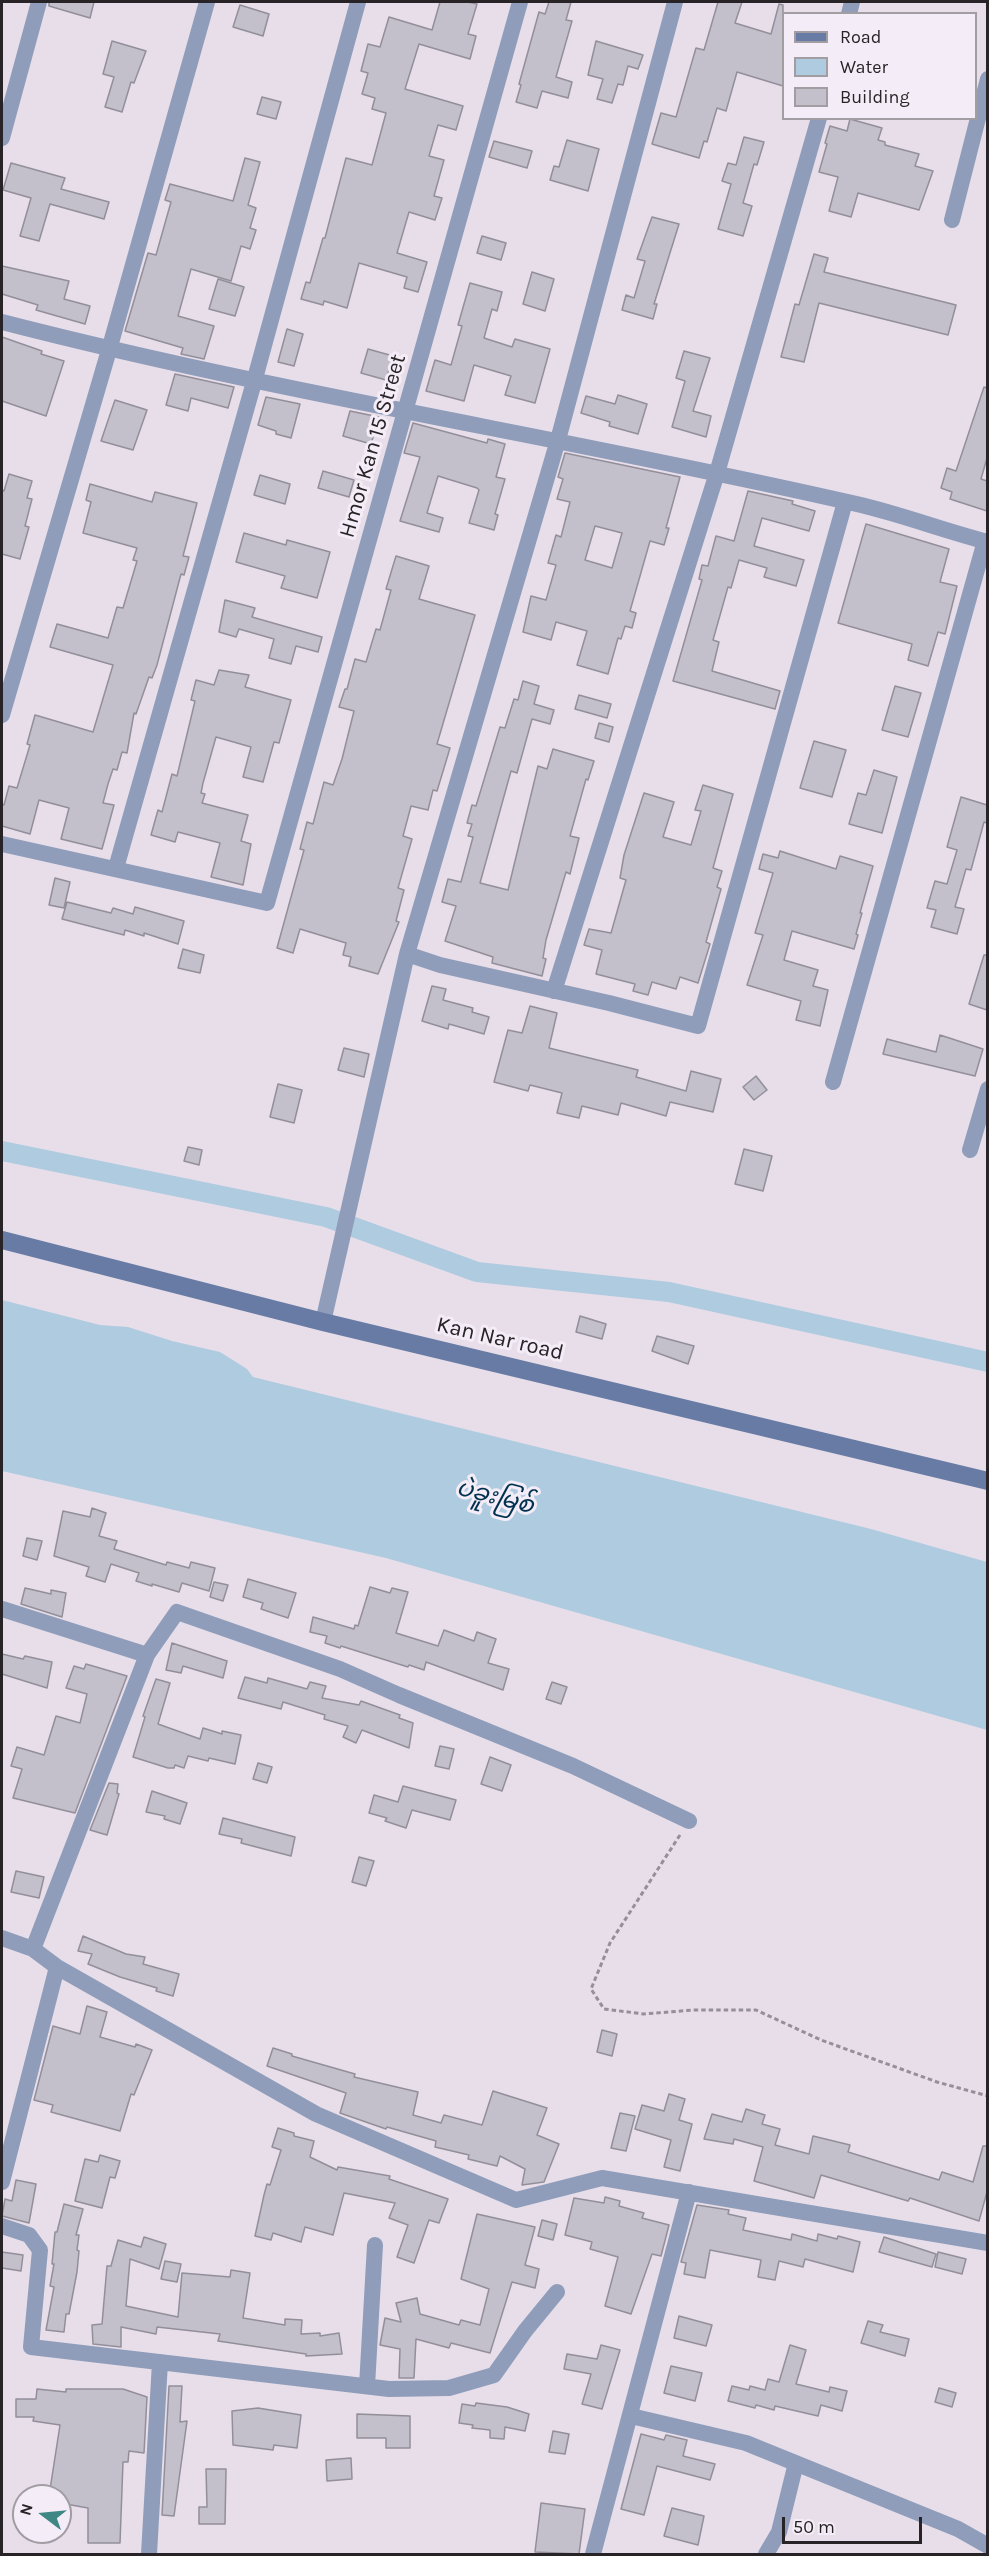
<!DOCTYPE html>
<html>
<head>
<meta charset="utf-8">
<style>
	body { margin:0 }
	#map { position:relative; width:989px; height:2556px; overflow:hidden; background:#e7dee9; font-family:Karla,sans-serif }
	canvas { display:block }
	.frame { position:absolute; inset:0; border:3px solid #272327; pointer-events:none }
	.legend { position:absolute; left:782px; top:12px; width:195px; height:108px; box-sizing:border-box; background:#f4ecf6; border:2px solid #a29ca3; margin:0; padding:8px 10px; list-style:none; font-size:18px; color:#272327 }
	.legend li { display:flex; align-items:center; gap:12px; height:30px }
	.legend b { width:30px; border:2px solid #a29ca3 }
	.north { position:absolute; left:12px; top:2484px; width:60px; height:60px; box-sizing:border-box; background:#f4ecf6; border:2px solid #a29ca3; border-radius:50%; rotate:286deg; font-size:16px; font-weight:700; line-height:24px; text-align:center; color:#272327 }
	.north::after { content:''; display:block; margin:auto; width:21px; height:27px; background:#3f8785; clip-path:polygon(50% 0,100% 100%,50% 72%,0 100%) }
	.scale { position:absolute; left:782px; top:2517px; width:140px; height:27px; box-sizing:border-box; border:3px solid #272327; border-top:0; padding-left:8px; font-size:18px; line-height:21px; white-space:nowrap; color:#272327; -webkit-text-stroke:4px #f4ecf6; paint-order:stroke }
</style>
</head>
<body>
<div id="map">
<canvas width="989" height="2556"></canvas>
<div class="frame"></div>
<ul class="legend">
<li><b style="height:8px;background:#687ba5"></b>Road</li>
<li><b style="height:16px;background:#afcbe0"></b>Water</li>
<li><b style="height:16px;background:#c3bfcb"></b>Building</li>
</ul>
<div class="north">N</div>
<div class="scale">50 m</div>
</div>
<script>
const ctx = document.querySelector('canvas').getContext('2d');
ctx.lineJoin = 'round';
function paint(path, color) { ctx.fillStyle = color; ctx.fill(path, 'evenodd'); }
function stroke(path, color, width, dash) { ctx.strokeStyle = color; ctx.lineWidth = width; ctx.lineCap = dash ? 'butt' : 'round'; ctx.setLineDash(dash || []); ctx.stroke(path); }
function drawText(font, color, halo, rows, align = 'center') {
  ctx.font = font + ' Karla,"Noto Sans Myanmar",sans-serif'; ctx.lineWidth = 6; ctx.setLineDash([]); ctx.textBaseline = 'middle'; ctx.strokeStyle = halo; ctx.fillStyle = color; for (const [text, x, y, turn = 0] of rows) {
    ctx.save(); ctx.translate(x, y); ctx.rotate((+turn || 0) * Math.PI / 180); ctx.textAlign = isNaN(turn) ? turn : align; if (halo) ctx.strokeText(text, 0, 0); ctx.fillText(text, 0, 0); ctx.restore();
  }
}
paint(new Path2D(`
	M2 1300 100 1325 128 1327 172 1341 220 1352 247 1369 253 1377 871 1529 987 1562V1730L386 1558 2 1471Z`), '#afcbe0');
stroke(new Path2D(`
	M2 1151 326 1217 477 1272 669 1292 988 1362`), '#afcbe0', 20);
const building = new Path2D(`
	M49 2H94L90 18 49 6Z
	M440 2H468L477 4 468 34 476 36 470 59 419 44 405 89 463 106 456 130 438 125 429 156 444 160 434 196 442 198 435 220 409 212 397 253 427 262 418 292 404 288 407 277 359 263 347 308 324 301 323 305 301 299 306 282 310 283 323 238H325L346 158 372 165 386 113 372 109 375 98 362 94 368 73 361 71 368 44 380 47 389 17 432 30Z
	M549 2H571L566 20 572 21 556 77 572 82 568 98 542 91 537 108 516 102 521 85 519 84 539 12 545 14Z
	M718 2H742L735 23 771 34 779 4 783 5V86L737 72 726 111 717 108 707 142 704 141 699 158 652 144 661 113 676 117 696 48 704 50Z
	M240 5 269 14 263 36 233 27Z
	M112 41 146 51 134 83 131 82 122 112 105 107 114 77 103 74Z
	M596 41 643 55 638 69 628 66 623 85 618 84 612 103 597 99 603 79 588 75Z
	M262 97 281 102 276 119 257 114Z
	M850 119 882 128 878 140 885 142V145L919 154 915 166 933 171 919 210 858 193 851 217 829 211 838 177 819 172 827 144 825 143 830 126 847 131Z
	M744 137 764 142 757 165 754 164 743 203 752 206 743 236 718 229 731 184 722 181 728 163 736 165Z
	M567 140 599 149 588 191 550 180 554 166 559 167Z
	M494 141 532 151 527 168 489 157Z
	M245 158 260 162 248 205 256 208 250 228 256 230 250 249 241 246 231 281 191 269 178 316 214 326 204 359 181 354 183 348 125 331 148 253 156 255 171 202 165 200 170 184 233 201Z
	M11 163 65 178 61 189 109 202 104 219 50 204 39 241 20 236 31 198 3 190Z
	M652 217 679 224 654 304H657L653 319 622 310 626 295 634 298 645 261 637 259Z
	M482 236 506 243 501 260 477 253Z
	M814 254 828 258 824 272 956 305 948 335 819 303 804 362 781 357 795 304 799 305Z
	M2 266 69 281 64 299 90 306 85 324 36 310 38 305 2 294Z
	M532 272 554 279 545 311 523 304Z
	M218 279 244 287 235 316 209 309Z
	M470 283 502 292 497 311 492 309 484 338 512 347 515 339 550 349 535 403 505 395 511 376 474 365 464 401 426 391 435 360 451 365 462 326 458 325Z
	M287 329 303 334 294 366 278 362Z
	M2 337 42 351 41 354 64 361 46 416 2 401Z
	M368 349 393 356 386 380 361 373Z
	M684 351 710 358 693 411 711 416 706 437 672 427 685 381 676 378Z
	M175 374 234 387 228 408 191 398 188 411 166 405Z
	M984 387 987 388V458L981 479 987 481V511L950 499 952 492 941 488 947 468 956 471Z
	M618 395 647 404 638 434 609 426 610 422 581 413 586 396 615 404Z
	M266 397 300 404 291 438 276 434V431L258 425Z
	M115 400 147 410 133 450 101 441Z
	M350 411 379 417 371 444 343 436Z
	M413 423 487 443 488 439 505 444 496 477 505 479 495 514 498 515 494 530 469 523 479 490 477 488 438 476 427 513 443 518 439 532 400 521 420 457 404 453Z
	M565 453 680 477 666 528H669L664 545 650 541 630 611 636 613 632 628 625 626 621 639 618 638 608 674 577 665 587 631 556 622 551 640 523 632 531 596 546 600 556 565 548 563 556 535 561 537 570 502 557 499 563 479 558 477ZM595 526 622 533 612 568 585 560Z
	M323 471 354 480 349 497 318 488Z
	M9 474 32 481 27 498 32 499 25 526 29 527 20 559 2 554V490L4 491Z
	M260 475 290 484 285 504 254 495Z
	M90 484 152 502 155 492 197 503 183 556 189 557 184 575 181 574 157 665 152 678 149 677 136 714 134 713 127 753 122 752 117 770 113 769 108 784 103 803 114 805 102 849 61 839 69 808 39 800 30 834 2 826V804L4 805 9 786 17 788 30 745 27 744 35 715 93 732 113 665 50 647 57 624 108 638 117 607 123 608 137 561 133 560 137 548 83 533 91 502 86 500Z
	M748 491 793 501 792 504 815 511 809 531 762 518 754 546 804 560 796 586 764 577 767 568 739 560 731 588 728 587 713 640 719 642 712 671 780 691 775 709 673 681 702 580 699 579 702 565 708 566 716 536 734 541Z
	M866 524 949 549 940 582 957 586 945 634 938 632 928 666 908 660 912 644 838 623Z
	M244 533 286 545 287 540 330 552 317 598 281 588 285 576 236 562Z
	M396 556 429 566 419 599 475 615 437 744 450 748 444 768 437 791 433 790 428 810 411 806 403 836 412 839 398 888 404 890 396 921 399 922 378 974 349 966 351 957 343 955 346 943 300 929 293 953 277 948 304 850 300 849 307 822 313 824 324 782 333 785 342 759 354 711 339 707 345 689H347L355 659 366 662 376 629 380 630 391 590 386 589Z
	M225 600 255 608 252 617 322 637 318 652 296 646 291 664 269 658 274 639 239 629 236 637 219 632Z
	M219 670 249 675 245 687 291 700 279 743 274 742 263 782 243 777 251 747 216 737 203 783 201 793 205 794 202 803 248 815 241 841 251 844 243 885 211 877 220 843 178 832 175 842 151 835 158 810 162 812 172 774 177 776 195 701 191 700 196 680 214 685Z
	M523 681 539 686 534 704 554 710 550 724 532 719 517 773 511 771 480 883 508 890 538 766 547 769 553 749 594 761 588 780 586 779 570 836 579 838 570 874 566 872 546 940 543 958 546 959 542 976 492 963 493 957 445 941 456 906 442 902 448 879 461 882 473 837 468 836 472 824 467 823 472 805 476 806 500 727 505 728 514 699 518 700Z
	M895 686 921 693 908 737 882 730Z
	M579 695 611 704 607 718 575 709Z
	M599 723 613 727 609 742 595 738Z
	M814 741 846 750 832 797 800 788Z
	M874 770 897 777 882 833 849 824 858 793 866 795Z
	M703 785 733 794 713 868 722 871 717 887 721 889 706 942 710 944 698 983 680 977 676 989 652 982 648 995 633 991 635 984 596 974 602 950 584 945 589 929 611 933 626 880 620 878 624 855 644 793 674 802 663 837 691 845 701 811 695 810Z
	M961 797 987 805V823L984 822 971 870 966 869 955 907 964 909 957 934 931 927 936 910 927 908 935 881 947 884 957 850 947 847Z
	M780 851 836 869 840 856 873 866 860 913H862L856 934 858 935 854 949 792 931 784 960 818 970 813 986 828 990 820 1026 796 1020 801 1001 747 985 763 935 755 933 773 873 759 869 763 854 778 858Z
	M55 878 70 882 64 908 49 905Z
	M67 902 111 913 113 908 133 914 135 907 184 921 178 944 144 933V936L125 930 124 935 62 919Z
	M183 949 204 955 200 973 178 968Z
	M984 955H987V1010L969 1004Z
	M432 986 446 989 443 1000 473 1008 472 1012 489 1017 484 1034 449 1024 448 1029 422 1021Z
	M530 1006 557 1013 549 1048 638 1070 636 1077 686 1091 691 1071 721 1079 713 1112 670 1102 666 1116 621 1103 618 1115 582 1106 579 1118 557 1113 562 1093 530 1085 528 1091 494 1082 508 1030 522 1033Z
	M940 1035 983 1049 975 1076 883 1054 887 1039 936 1052Z
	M344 1048 369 1054 364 1077 338 1070Z
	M756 1076 767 1090 754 1100 743 1087Z
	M278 1084 302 1090 294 1123 270 1117Z
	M188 1147 202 1150 199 1165 184 1161Z
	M744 1149 772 1156 763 1191 735 1184Z
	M580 1316 606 1324 602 1339 576 1332Z
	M657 1336 694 1346 688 1364 652 1351Z
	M92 1508 106 1513 99 1536 117 1541 114 1549 166 1565 167 1562 189 1568 191 1562 215 1568 209 1591 182 1583 179 1592 152 1584V1586L136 1581 139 1573 111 1564 105 1582 86 1576 89 1567 54 1556 63 1511 90 1517Z
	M27 1538 42 1541 37 1560 23 1556Z
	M248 1579 296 1593 288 1618 261 1609 263 1603 243 1597Z
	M214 1582 228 1585 223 1601 210 1597Z
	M370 1587 390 1593 392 1588 408 1592 396 1633 438 1646 444 1630 474 1641 477 1632 496 1639 488 1663 509 1669 503 1690 426 1662 424 1670 409 1665 408 1667 341 1646 340 1648 325 1643 327 1636 310 1632 313 1617 354 1629 355 1625 358 1626Z
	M25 1588 51 1594V1590L66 1593 62 1617 21 1604Z
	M172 1643 227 1661 223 1678 183 1666 181 1673 166 1670Z
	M2 1654 23 1659 25 1656 52 1662 47 1688 2 1674Z
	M86 1664 127 1676 75 1813 13 1798 22 1769 11 1766 17 1747 44 1755 56 1716 80 1723 87 1694 66 1688 74 1666 84 1669Z
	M245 1677 267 1683 268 1678 307 1689 310 1682 326 1686 322 1698 359 1705 361 1701 400 1715 399 1718 413 1723 409 1748 362 1730 356 1743 343 1737 348 1726 324 1719 325 1715 283 1702 281 1709 238 1698Z
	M156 1679 170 1683 158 1724 200 1739 203 1728 222 1734V1731L241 1735 235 1764 209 1758 208 1761 188 1756 184 1768 175 1765 174 1768H168L133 1757 145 1717 143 1716Z
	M552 1682 567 1687 561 1704 546 1699Z
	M440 1746 454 1749 449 1769 435 1766Z
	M490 1757 511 1765 502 1791 481 1784Z
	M258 1763 272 1767 267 1783 253 1779Z
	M109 1783 118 1784 117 1793 119 1794 107 1835 90 1830Z
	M403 1786 456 1800 450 1820 412 1810 406 1828 385 1821 387 1818 369 1813 374 1795 398 1802Z
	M152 1791 187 1803 180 1824 164 1819 165 1816 146 1812Z
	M223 1818 295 1837 291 1856 241 1843 242 1839 219 1834Z
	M359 1857 374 1861 366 1886 352 1882Z
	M16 1871 44 1877 39 1898 11 1892Z
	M83 1936 126 1954 145 1957 143 1964 179 1974 173 1996 156 1991 157 1988 120 1977 88 1964 92 1954 78 1951Z
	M87 2006 107 2012 100 2037 135 2047 136 2044 152 2050 134 2095 131 2094 120 2131 51 2112 53 2105 34 2100 53 2026 80 2034Z
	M602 2030 617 2034 612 2056 597 2052Z
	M273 2048 292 2054V2056L355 2074 354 2077 418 2092 413 2115 441 2123 444 2115 482 2125 493 2091 547 2108 537 2135 559 2144 544 2182 522 2185 525 2169 500 2156 497 2166 468 2159 469 2155 435 2147 436 2141 387 2127 386 2129 340 2113 346 2093 267 2066Z
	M669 2094 685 2099 679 2120 692 2124 680 2171 664 2167 671 2140 635 2129 642 2105 664 2111Z
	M746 2109 765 2115 762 2124 780 2129 775 2145 809 2154 813 2136 850 2145 848 2152 939 2180 942 2172 973 2182 983 2146H987V2192L979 2221 910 2198 908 2201 821 2175 814 2198 754 2181 763 2147 734 2139 733 2144 704 2139 712 2114 742 2122Z
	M620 2113 635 2116 626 2151 611 2148Z
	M278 2128 294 2133V2136L314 2141 310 2157 337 2170 338 2167 390 2176 389 2179 448 2199 439 2223 429 2220 414 2263 397 2257 408 2225 389 2218 395 2203 344 2193 333 2235 305 2227 301 2242 273 2233 271 2240 255 2236 264 2195 267 2184 270 2185 281 2150 272 2147Z
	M100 2155 120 2161 115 2178 110 2177 102 2208 75 2201 85 2159 98 2162Z
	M16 2180 36 2184 29 2223 2 2216 5 2199 12 2201Z
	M605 2197 620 2201 619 2206 644 2213 642 2218 669 2225 661 2256 652 2254 631 2314 605 2306 618 2257 590 2249 592 2242 565 2235 574 2198 604 2203Z
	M64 2204 83 2209 76 2235H79L77 2250 79 2251 77 2272 69 2314H66L64 2332 46 2330 54 2287 50 2286 54 2264H52L55 2232H57Z
	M697 2205 729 2210 728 2214 746 2218 743 2230 791 2240 792 2234 817 2241 818 2234 837 2239 838 2236 860 2242 853 2272 805 2259 803 2267 779 2261 775 2280 758 2277 761 2260 710 2250 705 2278 684 2274 686 2263 681 2262Z
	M477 2214 535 2227 525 2265 539 2269 535 2288 512 2282 490 2353 451 2343 449 2348 416 2339 414 2378H399L400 2349 380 2345 385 2318 401 2322 396 2303 417 2298 420 2314 459 2325 461 2320 480 2325 489 2289 461 2279Z
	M542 2220 557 2224 553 2240 538 2236Z
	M144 2237 166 2244 159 2269 130 2259 126 2306 178 2317 182 2273 230 2277 231 2270 250 2273 243 2318 285 2325V2319L302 2320 301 2334 320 2333V2336L339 2333 342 2354 306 2356V2354L218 2341 220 2334 157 2327 156 2334 121 2327V2347L93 2344 92 2325 102 2324 107 2266H111L118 2240 141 2247Z
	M884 2237 936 2254 932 2267 879 2252Z
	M2 2252 23 2255 21 2271 2 2268Z
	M938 2252 966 2259 962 2274 935 2267Z
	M165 2261 181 2264 177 2282 161 2279Z
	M679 2316 712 2325 706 2346 674 2338Z
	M868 2321 883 2325 880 2332 909 2339 905 2356 861 2343Z
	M601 2345 620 2350 602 2409 582 2404 591 2374 564 2369 567 2354 597 2359Z
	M790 2345 806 2350 796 2384 829 2392 830 2387 847 2391 842 2411 821 2405 818 2416 775 2406 774 2410 756 2405 755 2408 728 2401 732 2386 749 2390 750 2386 765 2390 768 2379 779 2382Z
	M671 2366 702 2373 695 2401 664 2393Z
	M169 2386H182L180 2422 187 2421 174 2516 162 2515Z
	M939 2388 956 2393 952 2407 935 2402Z
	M37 2389 66 2392V2389H123L147 2397 144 2453 129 2451 128 2462H123L120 2543H88V2508L60 2503V2496H49L60 2425 33 2421 34 2417H16V2399H36Z
	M476 2403 507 2407 529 2414 525 2431 505 2427 504 2439 490 2438V2430L472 2428 473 2425 459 2423 462 2404 475 2406Z
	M258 2408 301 2415 297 2448 274 2445 273 2450 233 2445 232 2411Z
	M357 2414 410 2416V2448H386V2438H357Z
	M553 2431 569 2434 565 2454 549 2452Z
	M641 2434 664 2440 666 2435 687 2440 683 2456 715 2464 710 2480 657 2466 644 2515 621 2509Z
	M351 2458 352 2479 327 2481 326 2460Z
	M206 2469H226L225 2524H199V2507H207Z
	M541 2503 585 2509 579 2554 535 2552Z
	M672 2508 704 2516 698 2545 664 2536Z`);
paint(building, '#c3bfcb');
stroke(building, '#938f9a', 1.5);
stroke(new Path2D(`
	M680 1835 610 1943 591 1989 604 2009 644 2014 693 2010H756L821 2040 937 2082 988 2096`), '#968f97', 3, [4.5, 3]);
stroke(new Path2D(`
	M675 2 558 440 407 954 440 965 609 1003 698 1026 845 502
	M849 14 852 2
	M2 138 39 2
	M952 220 988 79
	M2 322C285 395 575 439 861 505 903 515 945 531 988 542
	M2 715 109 350 207 2
	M2 844 267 903 520 2
	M116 868 254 382 358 2
	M554 991 717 473 819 118
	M833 1082 985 541
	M970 1150 988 1089
	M323 1322 407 954
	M2 1609 147 1655
	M2 1938 33 1949 57 1967 316 2114 516 2200 602 2178 988 2243
	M33 1949 147 1655 177 1612 340 1669 399 1695 573 1766 689 1821
	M2 2182 57 1967
	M2 2226 29 2235 40 2250 31 2347 389 2389 449 2388 494 2375 525 2331 557 2292
	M367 2386 375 2245
	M631 2416 746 2443 958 2529 988 2546
	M149 2554 160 2362
	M593 2554 689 2192
	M766 2554 779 2532 796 2463`), '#8f9dba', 16);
stroke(new Path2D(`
	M2 1240 323 1322 988 1481`), '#687ba5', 18);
drawText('22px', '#272327', '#f4ecf6', [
	["Hmor Kan 15 Street",373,446,-74],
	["Kan Nar road",500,1339,13]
]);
drawText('italic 24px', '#00324f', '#f4ecf6', [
	["ပဲခူးမြစ်",495,1497,14]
]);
</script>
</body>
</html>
